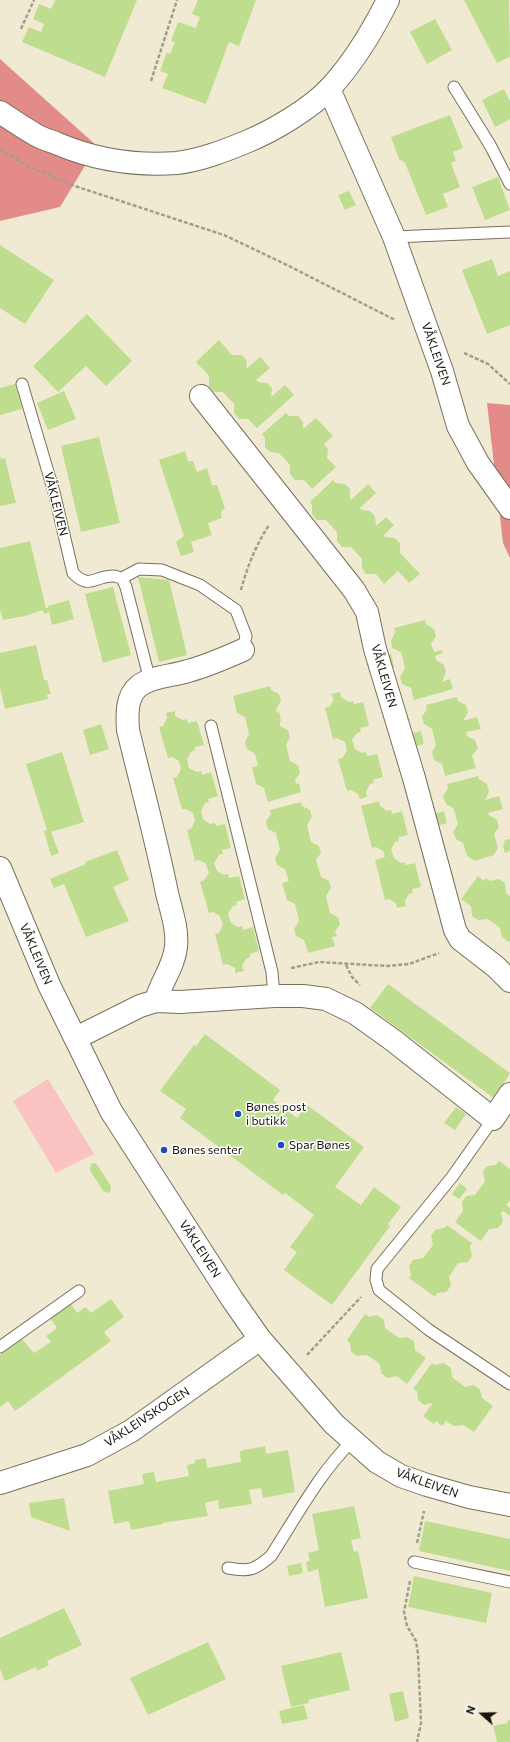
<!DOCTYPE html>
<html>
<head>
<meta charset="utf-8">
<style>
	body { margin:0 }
	#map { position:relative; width:510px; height:1742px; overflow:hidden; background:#f1ead3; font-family:Commissioner,sans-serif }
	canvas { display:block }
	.north { position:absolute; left:462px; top:1694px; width:40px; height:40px; -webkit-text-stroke:3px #fff; paint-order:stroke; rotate:290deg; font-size:11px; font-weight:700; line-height:16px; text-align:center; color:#17140c }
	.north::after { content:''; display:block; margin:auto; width:14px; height:18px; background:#17140c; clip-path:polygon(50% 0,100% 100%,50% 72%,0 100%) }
</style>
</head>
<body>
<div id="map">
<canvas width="510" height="1742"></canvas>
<div class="north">N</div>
</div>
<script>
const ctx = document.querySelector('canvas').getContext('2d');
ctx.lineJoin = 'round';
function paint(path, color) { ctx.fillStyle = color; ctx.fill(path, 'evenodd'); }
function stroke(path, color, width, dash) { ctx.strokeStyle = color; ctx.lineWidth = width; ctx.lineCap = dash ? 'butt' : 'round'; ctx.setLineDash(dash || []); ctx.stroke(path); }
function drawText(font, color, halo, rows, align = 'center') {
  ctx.font = font + ' Commissioner,sans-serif'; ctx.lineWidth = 3; ctx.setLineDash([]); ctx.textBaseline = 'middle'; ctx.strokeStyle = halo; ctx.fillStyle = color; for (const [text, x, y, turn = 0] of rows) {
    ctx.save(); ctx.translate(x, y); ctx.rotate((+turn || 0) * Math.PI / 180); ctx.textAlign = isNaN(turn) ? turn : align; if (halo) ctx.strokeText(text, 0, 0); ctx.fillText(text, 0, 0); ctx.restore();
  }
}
paint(new Path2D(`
	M48 1079 94 1154 56 1173 13 1101Z`), '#fac2c0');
paint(new Path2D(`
	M0 59 97 146 60 207 0 221Z
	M487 403 510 405V558L503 543Z`), '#e38b89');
paint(new Path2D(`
	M55 0H137L105 77 22 42 29 27 41 32 44 24 33 19 39 4 51 9Z
	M198 0H256L239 46 229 42 206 104 162 88 168 74 160 71 167 52 170 54 175 42 171 41 178 22 196 28 200 17 192 14Z
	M464 0H509L510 57 497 63Z
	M435 19 452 50 427 64 410 32Z
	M504 89 510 101V119L495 127 482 100Z
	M450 115 463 148 453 152 456 161 451 163 460 187 443 194 448 207 426 215 405 163 399 159 391 137Z
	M498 177 510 210 485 220 472 187Z
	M349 191 356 205 345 210 338 195Z
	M0 245 54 280 25 324 0 308Z
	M492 259 498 276 510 271V325L487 334 462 270Z
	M87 314 132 361 106 386 86 366 58 392 33 366Z
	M219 340 232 355H242L247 361 246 369 260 357 270 368 256 380 258 382 267 383 272 388 271 397 285 385 294 395 257 428 248 419H239L234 413V404L223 392H214L209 386V376L196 362Z
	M15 384 22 409 0 415V388Z
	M64 391 76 419 48 430 37 403Z
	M286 413 289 416H298L303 422V429L316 418 333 436 324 444 328 449 327 458 336 467 312 489 304 480H295L290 474V465L279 453 270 452 265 447V438L262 434Z
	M99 437 120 523 81 532 61 446Z
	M185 451 188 461H193L197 472 207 468 212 485H217L225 508 221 512 222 518 208 523 212 535 191 542 194 552 181 556 176 542 184 536 159 460Z
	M0 456 1 459 5 458 16 503 0 506Z
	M333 480 336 483 345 484 350 489V498L351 500 368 484 376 493 359 509 370 511 375 516 376 526 386 517 394 525 384 535 385 537 395 538 400 543V553L420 574 409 583 398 571 384 584 376 574H366L362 568V559L351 547H342L337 541V532L326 520H317L312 514V505L310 502Z
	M30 541 46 608H48V606L69 600 74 619 52 625 49 612 44 614 43 610 25 616 3 620 0 610V548Z
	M138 577 169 580 187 655 159 662Z
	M113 587 131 655 103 663 85 594Z
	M425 620 426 624 434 629 436 636 431 644 434 652 442 650 443 653 435 656 436 660 444 665 446 672 442 682 450 679 453 689 414 700 411 688 402 684 400 677 405 668 401 652 392 648 391 641 395 632 394 628Z
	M36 645 44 680H47L51 694H47L48 699 5 709 0 688V653Z
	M391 654 394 667 385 670 381 657Z
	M270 686 271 690 279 694 281 701 276 709 277 713 279 712 281 721 280 722V726L288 730 290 737 286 745 290 761 298 765 300 773 295 780 296 784 299 783 301 792 268 802 264 788 256 784 252 767 258 766 256 757 254 753 247 749 245 742 249 734 245 717 237 713 233 696Z
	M340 692 341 697 349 702 353 701 354 704 363 702 369 726 360 728 361 732 357 733 352 740 355 749 362 753 366 752 367 756 377 754 383 777 373 780 374 783 370 784 366 792 367 797 360 799 358 794 351 790 347 791 338 759 342 758 347 751 345 742 337 738 333 739 325 708 329 707 334 699 331 694Z
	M457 697 458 701 466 705 468 712 463 721 477 717 481 729 466 732 467 736 475 740 478 748 472 756 476 768 445 776 442 764 434 760 432 752 436 745 432 729 424 724 422 717 427 709 426 705Z
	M175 711V716L183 720 187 719 188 723 197 721 204 745 195 747V750L191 752 187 759 189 768 197 772 201 771 202 775 211 772 218 796 208 799 209 802 205 803 201 811 203 819 210 824 215 823 216 826 225 824 231 848 222 850 223 854 219 855 214 863 217 871 224 875 228 874 229 878 239 876 245 899 236 902 237 905 233 906 228 914 231 923 238 927 242 926 243 930 253 927 259 951 250 954V957L246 959 242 966 244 971 235 973V968L227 964 223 965 215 934 219 933 223 925 220 916 213 912 209 913 200 882 204 880 209 873 206 864 199 860 195 861 187 830 191 829 195 821 193 813 186 809H182L173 778 177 777 181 769 179 761 172 757 168 758 159 727 163 726 167 718 166 713Z
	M101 724 109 749 90 755 83 730Z
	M421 731 424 744 412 747 409 734Z
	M62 752 84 822 51 832 59 853 51 856 44 831 47 830 26 764Z
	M478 776 479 779 487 784 489 792 485 800 499 796 503 809 488 813 489 815 497 820 499 827 494 834 498 848 494 855 475 861 467 856 463 843 456 839 453 832 458 824 454 810 453 808 446 804 443 796 448 788 447 784Z
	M379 801 380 806 387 811 391 810 392 814 402 811 408 835 398 837 399 841 395 842 391 850 394 858 401 863 405 862 406 865 415 863 421 887 412 889 413 893 409 894 405 901 406 906 397 908 396 903 389 899 385 900 375 860 385 857 383 851 376 847 372 848 361 806Z
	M301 802 302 806 310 810 312 817 307 825 311 842 319 846 321 853 316 860 321 877 329 881 331 888 326 896 330 913 338 917 340 924 335 932 337 936 332 937 335 946 308 953 304 940 296 936 294 929 299 921 295 904 287 900 282 883 289 881 285 869 277 865 275 858 280 850 276 833 268 829 266 822 271 814 270 810Z
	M444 811 447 823 436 826 433 814Z
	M510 839V851L505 853 503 846 505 840Z
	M117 850 129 880 113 887 129 921 86 937 64 884 54 888 50 879 86 864 85 862Z
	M478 876 484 881 486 878 490 881 499 879 505 883 506 893 510 896V941L508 942 502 937 500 928 488 919 478 920 472 916 471 906 461 899Z
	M388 984 510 1073 495 1099 370 1008Z
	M205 1034 280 1090 273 1100 297 1118 307 1105 364 1147 335 1187 361 1205 374 1187 401 1207 388 1224 390 1226 332 1305 284 1270 297 1252 290 1247 314 1215 285 1193 283 1195 180 1118 186 1109 160 1091 194 1045 196 1046Z
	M456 1107 466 1114 455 1130 444 1123Z
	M499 1161 510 1169V1201L506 1205 510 1208V1216L503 1211 501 1213 503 1222 498 1228 489 1229 481 1241 455 1222 463 1211 462 1202 466 1196 475 1195 485 1181 483 1172 487 1166 496 1165Z
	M96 1163 111 1186 110 1192 108 1193 103 1191 90 1170 91 1164Z
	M460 1183 467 1189 459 1199 452 1194Z
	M447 1225 472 1243 470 1247 472 1256 468 1262 458 1263 449 1277 451 1286 446 1292 437 1293 435 1297 409 1278 411 1275 409 1266 413 1260 423 1258 433 1245 431 1236 435 1230 444 1228Z
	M111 1299 124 1317 104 1332 111 1341 15 1411 8 1401 0 1407V1355L22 1339 34 1353 51 1342 46 1336 57 1328 50 1318 70 1303 77 1313 86 1307 91 1313Z
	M365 1314 369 1317 377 1315 384 1320 385 1328 399 1338 407 1337 414 1341 415 1350 426 1358 407 1384 397 1376 387 1378 381 1373 380 1364 367 1355 357 1356 351 1352 350 1343 347 1340Z
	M432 1363 435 1365 444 1363 451 1368 452 1377 465 1387 474 1385 480 1390 482 1398 493 1406 474 1432 463 1425 454 1426 447 1422V1420L442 1426 436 1421 434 1424 423 1416 433 1403 424 1405 418 1400 417 1391 413 1389Z
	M265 1446 266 1454 288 1450 295 1492 263 1498 261 1488 249 1490 252 1504 219 1509 218 1500 205 1503 208 1516 163 1523V1524L131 1530 129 1521 114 1524 108 1491 144 1484 142 1474 154 1472 156 1482 189 1476 187 1465 195 1463V1460L206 1458 207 1468 241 1462 240 1451Z
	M64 1498 70 1531 31 1517 29 1503Z
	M354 1506 361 1538 351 1540 354 1552 358 1551 368 1598 325 1607 318 1569 308 1572 306 1562 310 1561 308 1553 319 1550 312 1514Z
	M425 1521 510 1539V1571L419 1551Z
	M301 1563 303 1573 289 1576 287 1566Z
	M414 1576 492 1593 486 1623 408 1607Z
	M64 1608 82 1645 47 1661 49 1665 37 1671 36 1667 5 1681 0 1669V1638Z
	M208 1642 226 1679 148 1715 130 1678Z
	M341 1652 350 1690 308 1700 309 1703 291 1707 281 1666Z
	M403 1691 409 1718 395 1722 389 1694Z
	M304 1705 308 1719 282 1724 279 1711Z
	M510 1720V1742H497L493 1726 508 1723 507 1721Z`), '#bfdd8e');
const service = new Path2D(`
	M454 87 490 145 510 184
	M394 237 510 232
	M22 384 54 492 73 573C90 590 94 576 113 576 116 576 120 578 122 578L126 587 150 681
	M122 578 139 569 162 570 200 585 236 610 246 636 243 650
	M211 726 272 972 274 996
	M493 1119 452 1177 377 1269 376 1280 379 1290 429 1330 510 1384
	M0 1347 79 1291
	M414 1562 510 1582
	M228 1568C249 1572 255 1570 271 1556 296 1517 319 1474 352 1441`);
const minor = new Path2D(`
	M201 396 354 590 367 612 375 649 414 778 455 930 460 939 496 967 510 981
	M156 1001C160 983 174 967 176 947 178 929 171 910 167 893 156 838 141 784 128 730 127 715 126 696 139 686 152 676 173 676 188 671 207 666 225 658 243 650
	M76 1038 140 1006 156 1001 180 1002 274 996H303L326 999 355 1013 394 1041 493 1119 510 1094
	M0 1483 87 1455 131 1431 260 1339`);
const tertiary = new Path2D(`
	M329 89 394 237 442 371 458 426 478 463 510 508
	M0 868 49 985 111 1111 232 1299 260 1339 334 1424 377 1462 401 1476 427 1485 469 1497 510 1505`);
const secondary = new Path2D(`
	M0 112C12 120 24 128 36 135 43 139 51 141 58 144 96 160 135 166 177 163 201 160 224 151 246 142 273 131 310 109 330 88 354 62 372 32 388 0`);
stroke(service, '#77705d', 13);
stroke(minor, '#77705d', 24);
stroke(tertiary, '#77705d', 24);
stroke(secondary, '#77705d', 24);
stroke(new Path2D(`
	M21 29 34 0
	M151 81 177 0
	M0 150 32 168 75 186 224 235 287 265 395 320
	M464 353 488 364 510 384
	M241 590C247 567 256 545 269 525
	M346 965 352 977 360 985
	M291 968 319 962 387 966 409 964 439 953
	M307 1355 361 1297
	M417 1543 424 1511
	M410 1581 404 1612 407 1626 416 1641 418 1654 421 1723 417 1742`), '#a39e8c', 2.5, [4, 2]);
stroke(service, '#fff', 11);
stroke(minor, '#fff', 22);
stroke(tertiary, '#fff', 22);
stroke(secondary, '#fff', 22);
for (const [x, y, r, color] of [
	[238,1114,4,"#1e4dba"],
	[281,1145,4,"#1e4dba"],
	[164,1150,4,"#1e4dba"]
]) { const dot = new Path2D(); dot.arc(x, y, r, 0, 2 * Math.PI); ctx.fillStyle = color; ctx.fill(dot); stroke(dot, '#fff', 1.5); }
drawText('12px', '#17140c', '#fff', [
	["VÅKLEIVEN",436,354,71],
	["VÅKLEIVEN",56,504,76],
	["VÅKLEIVEN",384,676,74],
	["VÅKLEIVEN",36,954,67],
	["VÅKLEIVEN",200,1249,57],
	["VÅKLEIVSKOGEN",147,1417,-33],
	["VÅKLEIVEN",427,1483,20]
]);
drawText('12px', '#17140c', '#fff', [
	["Bønes post",246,1107],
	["i butikk",246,1121],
	["Spar Bønes",289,1145],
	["Bønes senter",172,1150]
], 'left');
</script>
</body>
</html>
